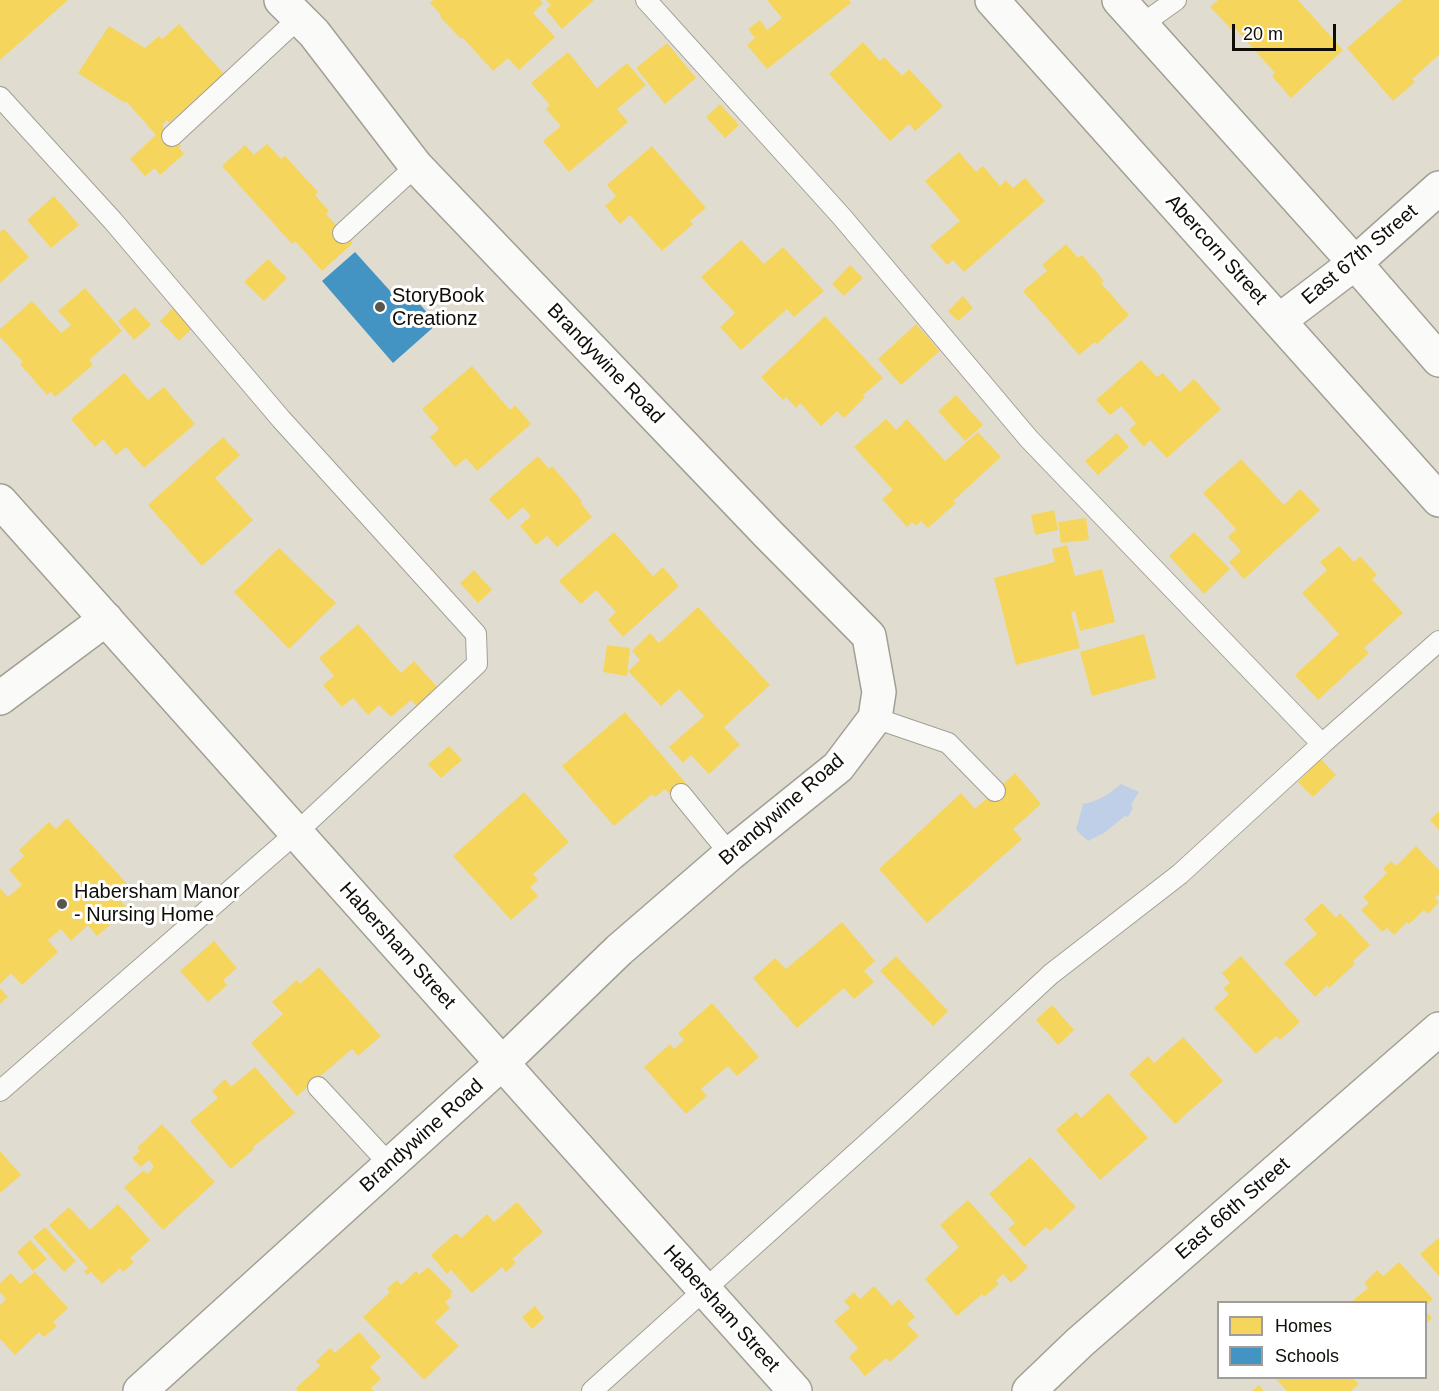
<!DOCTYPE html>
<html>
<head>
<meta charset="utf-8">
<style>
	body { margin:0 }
	#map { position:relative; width:1439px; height:1391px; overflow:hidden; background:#e0ddd0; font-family:Helvetica,sans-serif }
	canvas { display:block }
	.legend { position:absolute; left:1217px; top:1301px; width:210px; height:78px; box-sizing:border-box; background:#fff; border:2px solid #9f9e9b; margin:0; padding:8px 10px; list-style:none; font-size:18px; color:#0f0d06 }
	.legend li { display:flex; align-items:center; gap:12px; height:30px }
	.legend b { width:30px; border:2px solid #9f9e9b }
	.scale { position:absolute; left:1232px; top:24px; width:104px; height:27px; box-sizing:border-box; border:3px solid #0f0d06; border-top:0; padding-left:8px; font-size:18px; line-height:21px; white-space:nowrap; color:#0f0d06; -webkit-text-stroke:4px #fff; paint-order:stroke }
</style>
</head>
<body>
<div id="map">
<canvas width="1439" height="1391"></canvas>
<ul class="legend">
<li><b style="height:16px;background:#f6d55c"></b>Homes</li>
<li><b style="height:16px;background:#4393c3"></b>Schools</li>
</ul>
<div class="scale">20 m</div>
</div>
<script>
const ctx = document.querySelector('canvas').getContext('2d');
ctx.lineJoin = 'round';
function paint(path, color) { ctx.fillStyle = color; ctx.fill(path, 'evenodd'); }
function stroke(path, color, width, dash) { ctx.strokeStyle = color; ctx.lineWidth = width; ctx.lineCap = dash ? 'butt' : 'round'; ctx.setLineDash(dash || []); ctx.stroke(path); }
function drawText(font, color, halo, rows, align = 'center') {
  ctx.font = font + ' Helvetica,sans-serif'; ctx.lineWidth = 6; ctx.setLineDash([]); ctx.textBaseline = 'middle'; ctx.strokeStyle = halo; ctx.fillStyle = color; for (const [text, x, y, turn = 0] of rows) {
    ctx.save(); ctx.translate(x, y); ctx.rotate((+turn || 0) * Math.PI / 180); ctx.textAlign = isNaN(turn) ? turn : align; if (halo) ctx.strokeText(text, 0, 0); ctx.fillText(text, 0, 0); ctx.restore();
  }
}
paint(new Path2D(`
	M1121 784 1139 792 1131 805 1133 808 1128 817 1125 816 1104 833 1088 841 1076 830 1083 804C1099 801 1109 794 1121 784Z`), '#bfcfe8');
paint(new Path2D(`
	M0 0H68L0 60Z
	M433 0H540L543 3 533 13 555 37 519 70 508 58 493 71 463 38H460L441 18 440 14 430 3Z
	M546 0H594L562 29 546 10 551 5Z
	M767 0H849L851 3 767 69 747 45 755 38 748 29 760 20 767 30 782 18Z
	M1218 0H1298L1343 50 1291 98 1272 76 1275 73 1234 27 1232 30 1210 7Z
	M1402 0H1439V55L1412 79 1415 82 1393 101 1347 48Z
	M179 24 224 74 169 123 167 120 162 125 181 146 179 148 184 154 160 175 155 168 145 176 130 159 156 135 126 101 125 103 78 73 109 26 145 48 159 36 162 39Z
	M863 42 880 61 884 57 902 76 909 69 943 106 915 131 909 124 890 141 829 74Z
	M667 43 696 78 665 104 636 68Z
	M568 52 597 88 627 63 646 85 617 109 628 122 569 172 543 141 561 126 546 109 550 105 531 83Z
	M720 104 739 125 725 138 706 117Z
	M267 144 281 159 285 156 318 192 315 195 329 211 326 214 353 243 322 271 295 241 292 244 222 166 245 145 254 155Z
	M652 146 706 208 690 221 693 224 662 251 630 215 620 224 605 206 616 196 607 185Z
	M959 152 976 172 983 166 1000 186 1006 180 1013 188 1025 178 1045 201 964 272 953 260 947 265 930 246 960 221 925 181Z
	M54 196 79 225 51 248 27 220Z
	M4 229 29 257 0 283V232Z
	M741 240 764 264 783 247 824 291 794 317 787 309 741 350 720 327 735 313 701 277Z
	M1066 244 1078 258 1082 255 1104 281 1101 283 1129 315 1097 344 1095 342 1079 355 1023 291 1047 271 1042 265Z
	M268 259 287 278 264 301 244 282Z
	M850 265 863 278 844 296 832 284Z
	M85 288 122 331 89 360 93 365 55 397 51 392 47 395 20 364 23 362 0 337V329L32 301 61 333 71 325 58 311Z
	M963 296 973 308 958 321 948 311Z
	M175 306 194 327 179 341 160 321Z
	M135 307 151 325 134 340 118 321Z
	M825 316 883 378 863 395 865 397 844 418 837 411 821 426 800 403 796 408 786 397 783 400 761 377Z
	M916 324 940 351 901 385 878 359Z
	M1141 360 1157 377 1163 373 1180 392 1194 379 1221 409 1167 458 1150 440 1144 447 1129 430 1136 423 1121 406 1110 415 1096 400Z
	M472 366 510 410 515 405 531 424 477 471 466 458 455 467 430 437 439 429 422 409Z
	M124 373 148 400 164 387 195 424 144 468 126 447 116 455 103 439 95 447 71 419Z
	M956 395 983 425 965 441 938 411Z
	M886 419 896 430 907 419 945 461 978 432 1001 457 953 501 956 503 928 528 921 521 916 526 912 522 907 527 882 499 893 490 854 447Z
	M1117 433 1129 447 1098 475 1085 461Z
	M223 437 240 455 215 478 253 520 202 566 148 505Z
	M538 456 549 469 552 466 582 501 580 502 592 517 557 547 547 536 536 545 520 526 531 516 523 507 508 520 489 499Z
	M1241 459 1284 505 1300 489 1320 510 1244 579 1229 562 1241 551 1228 537 1236 529 1203 493Z
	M1054 510 1058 530 1035 535 1031 515Z
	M1086 518 1089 540 1061 543 1058 522Z
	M614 532 653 576 663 567 679 586 623 637 608 620 616 612 596 590 581 604 559 581Z
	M1194 532 1230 569 1204 594 1169 556Z
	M1067 545 1075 576 1102 569 1115 622 1080 631 1075 611 1071 612 1080 648 1016 665 994 578 1055 562 1052 549Z
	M1339 546 1354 562 1360 556 1377 575 1372 579 1403 613 1364 648 1369 653 1318 700 1295 675 1339 634 1302 593 1327 570 1320 562Z
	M279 548 336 603 289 649 234 592Z
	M474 570 492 590 478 603 460 583Z
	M698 607 770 685 724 727 740 745 709 774 691 755 683 763 669 747 704 716 679 689 661 706 628 671 640 660 632 651 650 633 659 643Z
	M358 624 401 673 414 661 437 687 417 706 411 700 391 717 379 705 368 715 353 698 342 707 323 685 334 676 319 658Z
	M1144 634 1156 678 1092 696 1080 652Z
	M607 645 630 648 627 676 603 672Z
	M625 712 689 787 674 800 665 789 655 797 652 794 614 826 562 766Z
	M449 746 462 760 441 778 428 764Z
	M1321 759 1336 775 1313 797 1298 782Z
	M1015 773 1041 804 1013 829 1022 839 927 923 879 869 961 793 975 809Z
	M524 792 569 842 533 874 538 880 530 887 538 896 511 920 453 856Z
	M1439 811V830L1430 820Z
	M67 818 130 887 118 898 128 909 97 936 88 925 71 941 61 929 48 940 58 952 22 985 11 973 0 984V888L8 897 22 885 9 870 24 856 19 850 49 822 56 829Z
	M1416 846 1439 870V894L1435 898 1439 902 1428 914 1424 910 1409 924 1407 922 1394 935 1387 928 1382 932 1361 910 1369 903 1363 897 1387 873 1383 869 1391 861 1396 866Z
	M1322 903 1336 918 1340 913 1370 945 1353 961 1355 964 1329 988 1327 985 1315 997 1284 963 1317 934 1304 919Z
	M842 922 875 961 864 971 874 982 854 999 844 988 797 1028 753 978 775 958 786 969Z
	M214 941 237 968 223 980 227 985 208 1002 180 971Z
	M896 956 948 1011 933 1026 880 971Z
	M1241 956 1300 1022 1280 1040 1276 1036 1256 1054 1214 1008 1229 994 1223 988 1230 983 1222 973Z
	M319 967 381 1036 358 1056 352 1049 297 1096 251 1043 283 1014 272 1002 297 980 300 984Z
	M0 988 8 997 0 1004Z
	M712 1003 759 1057 737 1076 728 1066 701 1089 707 1096 686 1114 644 1067 670 1044 674 1049 684 1040 678 1033Z
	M1052 1005 1074 1030 1058 1045 1036 1020Z
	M1183 1037 1223 1081 1175 1124 1129 1074 1148 1056 1154 1063Z
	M255 1067 295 1113 253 1147 254 1149 231 1169 190 1121 218 1098 212 1091 225 1079 231 1087Z
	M1108 1093 1148 1138 1100 1180 1056 1130 1076 1112 1081 1118Z
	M162 1124 215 1182 163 1230 124 1187 144 1170 147 1174 154 1167 149 1160 141 1167 132 1158 140 1151 137 1148Z
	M0 1151 21 1175 0 1193Z
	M1030 1157 1076 1207 1050 1231 1046 1227 1024 1247 1008 1229 1015 1223 989 1194Z
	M968 1200 1028 1267 1011 1283 1003 1274 996 1281 999 1284 984 1297 982 1294 957 1316 925 1279 959 1247 940 1225Z
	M517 1202 543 1232 512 1259 516 1263 506 1272 502 1267 472 1293 451 1270 447 1274 431 1255 456 1233 461 1238 487 1214 494 1222Z
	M118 1204 150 1240 130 1258 134 1262 123 1272 120 1268 102 1284 91 1272 87 1275 84 1271 88 1268 49 1225 69 1207 90 1230Z
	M45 1227 76 1261 64 1272 33 1237Z
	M1439 1238V1276L1420 1254Z
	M30 1240 47 1259 33 1271 17 1252Z
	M1399 1262 1433 1299 1426 1306V1302H1351L1368 1288 1364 1283 1377 1270 1383 1276Z
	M428 1267 453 1292 450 1294 452 1296 445 1302 450 1308 435 1322 459 1346 424 1380 363 1317 390 1292 387 1289 397 1280 401 1285 416 1271 419 1275Z
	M35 1272 68 1308 53 1322 57 1326 44 1337 39 1332 15 1355 0 1339V1305L6 1299 0 1292V1283L11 1273 20 1284Z
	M874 1286 892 1306 899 1299 915 1317 907 1324 919 1336 890 1362 886 1358 865 1376 849 1357 858 1348 834 1321 850 1308 844 1301 854 1292 860 1299Z
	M535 1306 544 1318 532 1329 522 1317Z
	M1426 1311 1432 1318 1426 1324Z
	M359 1332 381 1357 370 1367 381 1379 371 1388 374 1391H298L296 1388 320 1366 316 1361 330 1348 335 1353Z
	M1275 1378H1356L1354 1379 1359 1384 1351 1391H1287Z
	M1259 1385 1264 1391H1252Z`), '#f6d55c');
paint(new Path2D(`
	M355 252 401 303 411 294 437 324 393 363 322 281Z`), '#4393c3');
const lane = new Path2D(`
	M646 0 842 217 1029 439 1322 744 1439 641
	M1141 25 1176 0
	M0 97 113 221 281 419 476 634 477 664 296 833 0 1091
	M172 136 299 18
	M343 233 416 166
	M875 718 948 743 995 791
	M681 794 730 854
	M318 1087 390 1165
	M592 1391 903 1111 1051 974 1180 874 1322 744`);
const street = new Path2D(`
	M1280 320 1355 263 1439 188
	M0 698 106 619
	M140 1391 501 1064 619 950 730 854 838 767 875 718 879 692 869 636 769 535 416 166 314 33 281 0
	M1029 1391 1079 1343 1439 1029`);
const secondary = new Path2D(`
	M0 501 795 1391`);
const primary = new Path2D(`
	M992 0 1439 500
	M1119 0 1355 263 1439 360`);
stroke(lane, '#a19f95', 22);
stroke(street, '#a19f95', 36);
stroke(secondary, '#a19f95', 36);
stroke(primary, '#a19f95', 36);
stroke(lane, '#fafaf8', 20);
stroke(street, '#fafaf8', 33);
stroke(secondary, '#fafaf8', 33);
stroke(primary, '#fafaf8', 33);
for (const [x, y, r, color] of [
	[380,307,6,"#58564d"],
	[62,904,6,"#58564d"]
]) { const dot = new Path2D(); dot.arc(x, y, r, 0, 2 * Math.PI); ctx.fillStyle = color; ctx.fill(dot); stroke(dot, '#fff', 2); }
drawText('20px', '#0f0d06', '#fff', [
	["Abercorn Street",1216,250,48],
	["East 67th Street",1360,255,-40],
	["Brandywine Road",605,364,46],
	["Brandywine Road",782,810,-41],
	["Habersham Street",397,946,48],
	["Brandywine Road",422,1136,-42],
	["East 66th Street",1233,1209,-41],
	["Habersham Street",721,1309,48]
]);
drawText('20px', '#0f0d06', '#fff', [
	["StoryBook",392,296],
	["Creationz",392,319],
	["Habersham Manor",74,892],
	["- Nursing Home",74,915]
], 'left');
</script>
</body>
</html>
